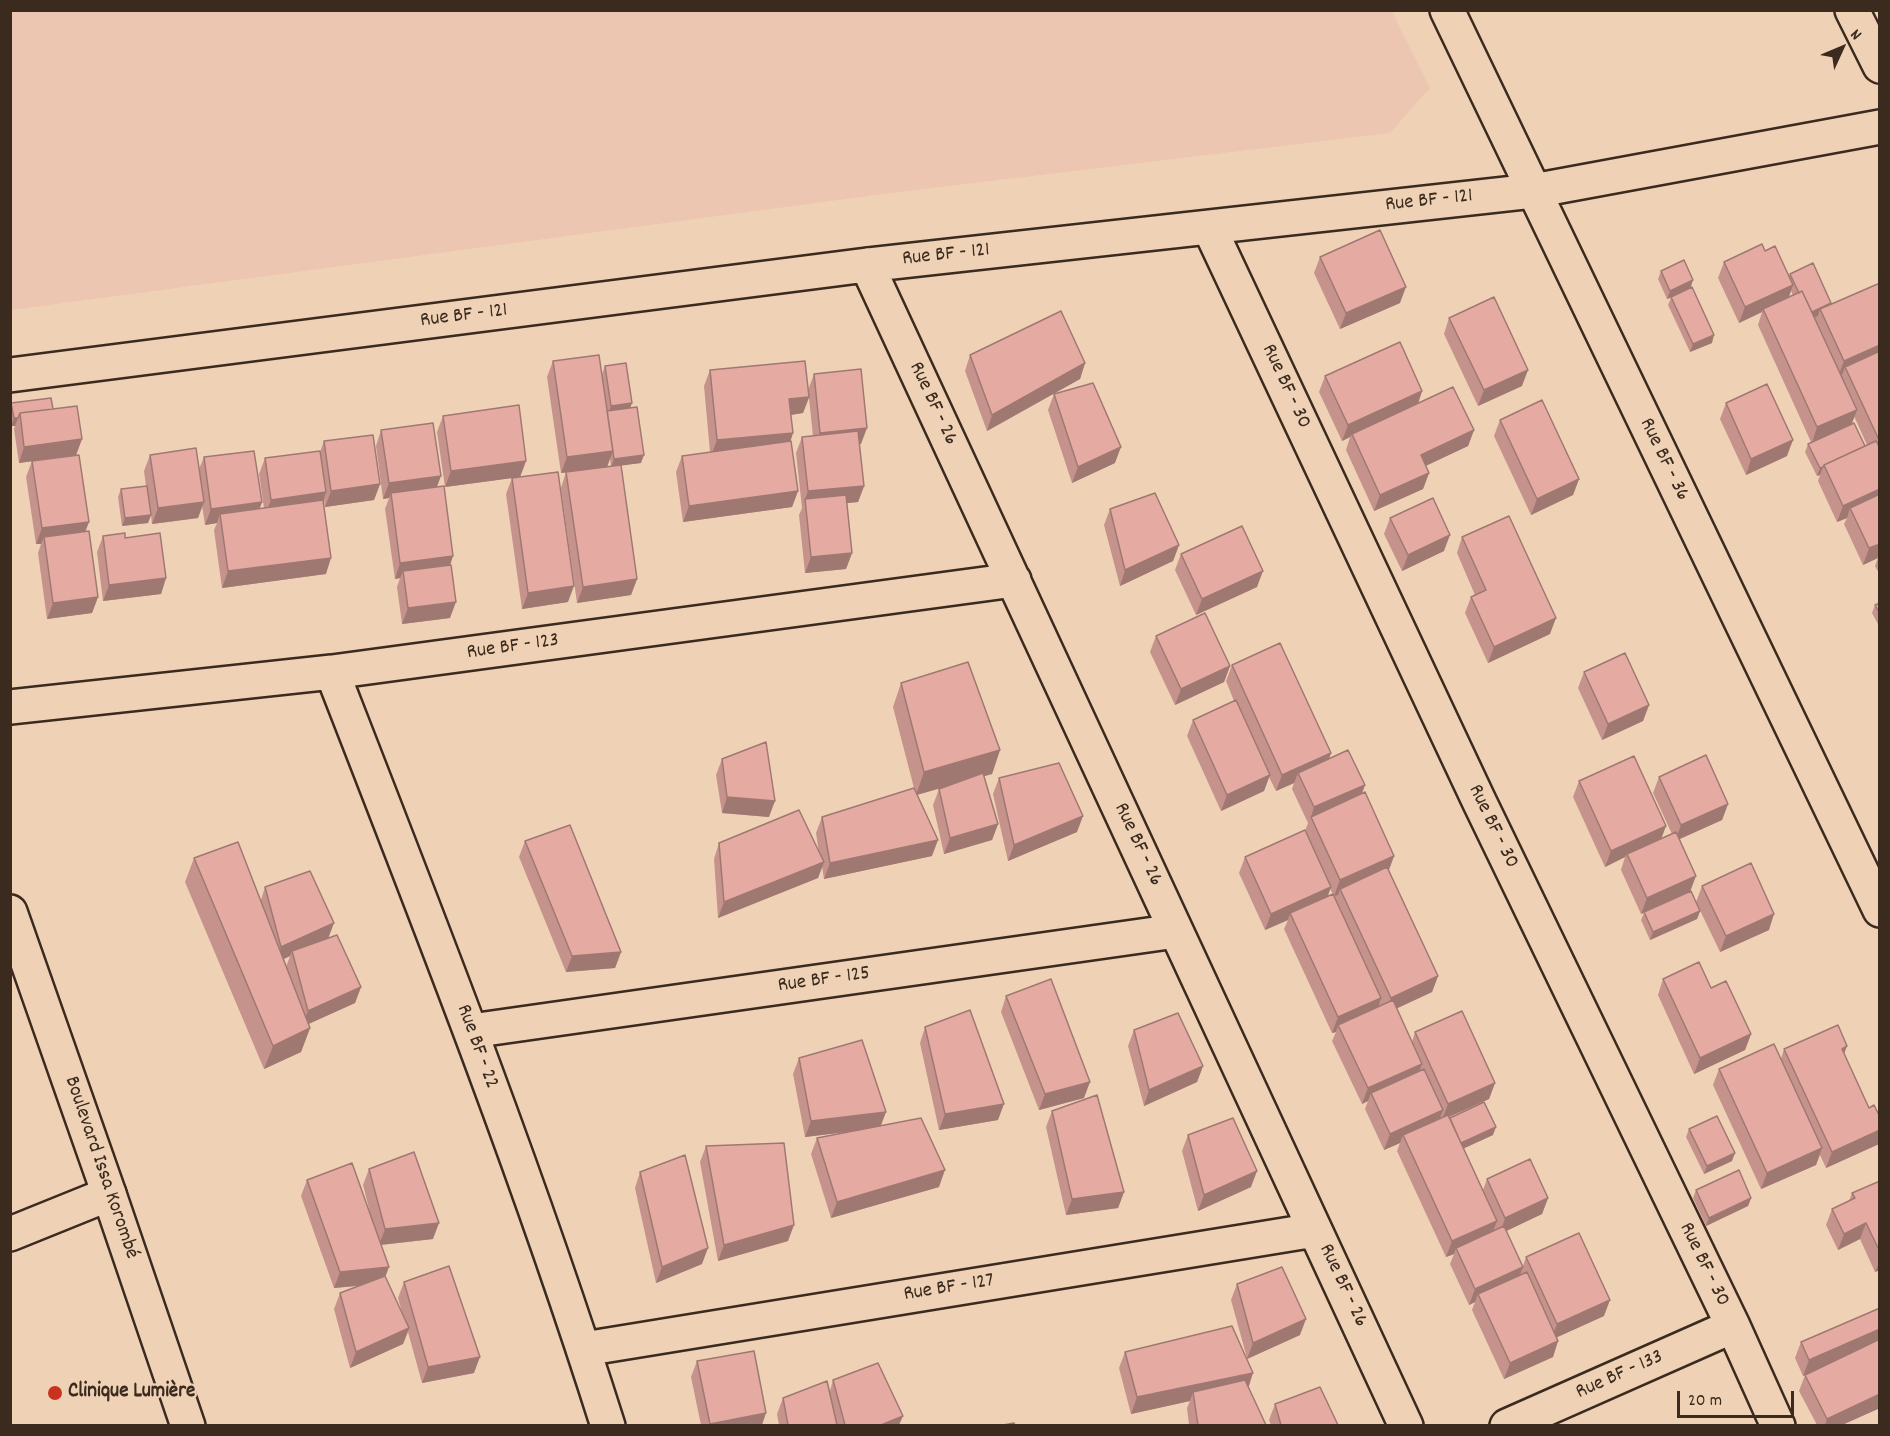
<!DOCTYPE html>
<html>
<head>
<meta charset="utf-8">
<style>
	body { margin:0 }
	#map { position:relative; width:1890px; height:1436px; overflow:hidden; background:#efd2b6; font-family:Dekko,sans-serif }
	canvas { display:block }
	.frame { position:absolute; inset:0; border:12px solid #3b2a1e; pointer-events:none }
	.north { position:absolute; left:1812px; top:18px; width:60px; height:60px; -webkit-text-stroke:4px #efd2b6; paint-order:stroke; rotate:46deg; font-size:16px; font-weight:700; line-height:24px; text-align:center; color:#3b2a1e }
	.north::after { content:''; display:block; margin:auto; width:21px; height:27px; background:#3b2a1e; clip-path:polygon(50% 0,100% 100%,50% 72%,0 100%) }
	.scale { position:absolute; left:1677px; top:1391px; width:117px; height:27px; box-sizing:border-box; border:3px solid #3b2a1e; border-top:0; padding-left:8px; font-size:18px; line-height:21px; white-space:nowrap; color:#3b2a1e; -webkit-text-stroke:4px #efd2b6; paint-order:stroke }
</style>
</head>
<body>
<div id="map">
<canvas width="1890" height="1436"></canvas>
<div class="frame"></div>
<div class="north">N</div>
<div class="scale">20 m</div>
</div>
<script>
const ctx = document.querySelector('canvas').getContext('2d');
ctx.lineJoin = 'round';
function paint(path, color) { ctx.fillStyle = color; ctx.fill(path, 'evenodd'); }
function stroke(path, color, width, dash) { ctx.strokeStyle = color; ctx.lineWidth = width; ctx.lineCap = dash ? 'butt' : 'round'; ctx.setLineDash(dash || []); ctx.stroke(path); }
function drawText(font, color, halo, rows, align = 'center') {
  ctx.font = font + ' Dekko,sans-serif'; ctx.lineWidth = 4.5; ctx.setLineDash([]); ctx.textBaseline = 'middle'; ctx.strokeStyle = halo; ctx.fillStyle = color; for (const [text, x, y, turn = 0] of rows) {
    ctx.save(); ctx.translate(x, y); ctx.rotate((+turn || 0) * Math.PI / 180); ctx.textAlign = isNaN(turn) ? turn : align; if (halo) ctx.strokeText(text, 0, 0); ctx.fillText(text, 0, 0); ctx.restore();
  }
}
paint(new Path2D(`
	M10 11H1392L1430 88 1390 133 891 193 11 310Z`), '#ecc6b0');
const street = new Path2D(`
	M1447 10 1880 910
	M1852 10 1880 66
	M1209 227 1479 801 1733 1326 1778 1426
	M867 265 1406 1426
	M10 375 867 265 1533 191 1880 127
	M332 672C429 921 527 1170 608 1426
	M10 707 332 672 1014 580
	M471 1031 1176 931
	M10 1234 109 1194
	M584 1349 1315 1230
	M1507 1426 1733 1326`);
const secondary = new Path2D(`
	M10 912 109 1194 188 1426`);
stroke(street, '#3b2a1e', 38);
stroke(secondary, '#3b2a1e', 38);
stroke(street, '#efd2b6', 33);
stroke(secondary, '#efd2b6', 33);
paint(new Path2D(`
	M1765 251 1789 276 1790 274 1831 303 1830 305 1880 283V557L1863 565 1844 524 1847 518 1837 522 1818 481 1820 475 1817 476 1805 452 1808 444 1811 442 1758 325 1762 312 1739 323 1718 278 1724 262ZM1791 291 1793 295 1789 298ZM1854 416 1867 445 1865 446 1851 424Z
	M1320 257 1400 303 1340 329 1314 273Z
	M1661 271 1691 287 1712 343 1690 352 1668 305 1671 298 1667 299 1658 279Z
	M1449 318 1522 386 1478 406 1444 334Z
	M970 355 1085 363 1080 379 987 431 965 371Z
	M553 361 607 412 602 374 605 366 630 408 641 463 621 465 637 579 631 595 577 603 561 488 566 472 604 467 561 473 547 377ZM610 458 611 466 607 467Z
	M710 370 808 390 814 374 861 444H859L864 486 858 502 847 503 852 553 846 569 805 573 799 515 802 508 796 453 802 437 813 436 809 398 803 413 791 415 793 433 790 441 798 491 792 507 683 522 676 472 682 456 710 452 704 386Z
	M1325 376 1422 391 1418 403 1474 430 1468 446 1425 466 1429 473 1423 489 1374 511 1346 450 1350 437 1342 441 1319 392Z
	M1054 394 1115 463 1072 483 1048 410Z
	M11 403 53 409 82 439 76 455 19 463 14 429 15 426H10Z
	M1726 403 1787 456 1746 475 1720 419Z
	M443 416 526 461 520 477 568 602 522 609 506 494 512 478 445 487 437 432Z
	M1500 420 1579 479 1573 495 1531 515 1494 436Z
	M381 430 437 487 450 565V618L402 624 397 587 400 578 395 579 385 509 389 498 383 499 376 446Z
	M324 441 380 484 374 500 325 507 324 499 326 574 222 588 214 530 217 523 205 525 202 505 198 518 152 524 151 515 148 523 122 526 118 497 121 489 146 486 144 471 150 455 199 469 204 457 262 502 260 508H264L259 474 265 458 320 452Z
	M32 461 85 531 98 597 92 613 47 619 38 553 41 544H36L26 477Z
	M1110 509 1179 545 1173 561 1120 586 1104 525Z
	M1390 518 1444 551 1402 571 1384 534Z
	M103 536 125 538 166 578 161 594 103 601 97 552Z
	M1462 537 1550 634 1488 663 1465 613 1471 597 1475 595 1457 553Z
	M1181 554 1257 587 1196 615 1175 570Z
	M1878 558H1880V575L1875 566Z
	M1880 603V628L1872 613 1875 605Z
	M1156 636 1230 666 1224 682 1175 705 1150 652Z
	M1232 665 1331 753 1329 759 1365 785 1362 793 1394 856 1389 870 1438 976 1432 992 1397 1008 1412 1042 1415 1032 1495 1083 1489 1099 1449 1117 1493 1135 1464 1148 1483 1190 1487 1179 1548 1198 1542 1214 1506 1231 1523 1266 1526 1257 1604 1316 1557 1337 1558 1341 1553 1357 1504 1379 1472 1310 1475 1302 1469 1305 1450 1264 1454 1254 1446 1257 1397 1151 1400 1143 1384 1150 1365 1109 1368 1101 1362 1104 1332 1041 1336 1032 1332 1033 1284 929 1288 920 1265 930 1239 873 1245 857 1305 831 1308 823 1292 789 1294 783 1276 791 1269 777 1264 791 1221 811 1187 736 1193 720 1234 701 1226 681ZM1330 889 1333 894 1328 896Z
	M1584 672 1649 705 1643 721 1602 740 1578 688Z
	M901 683 1000 750 992 774 984 776 998 824 992 840 944 854 933 805 939 789 944 787 917 795 932 856 824 879 822 867 818 878 718 918 714 859 719 843 819 853 816 833 822 817 914 788 893 707Z
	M722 759 769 817 722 813 716 775Z
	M1659 777 1728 804 1722 820 1680 839 1690 891 1700 911 1697 919 1650 940 1641 920 1644 913 1641 914 1621 870 1625 857 1605 867 1573 797 1579 781 1666 826 1661 838 1672 834 1653 793Z
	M999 778 1077 832 1008 861 993 794Z
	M525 841 621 952 615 968 566 972 519 857Z
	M194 858 261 900 265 887 329 938 361 987 355 1003 308 1024 310 1028 301 1052 264 1069 185 882ZM290 956 286 967 284 959Z
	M1702 886 1769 930 1720 952 1696 902Z
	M1663 979 1711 988 1751 1034 1745 1050 1694 1074 1658 995Z
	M1006 996 1084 1098 1039 1110 1001 1012Z
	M925 1027 998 1120 939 1130 920 1043Z
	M1134 1030 1203 1066 1197 1082 1144 1106 1128 1046Z
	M1784 1049 1844 1054 1869 1108 1880 1117V1142L1879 1144 1826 1168 1820 1155 1816 1165 1761 1189 1713 1085 1719 1069 1781 1059Z
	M799 1058 881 1126 939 1187 831 1218 811 1154 817 1138 846 1132 805 1137 793 1074Z
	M1052 1111 1124 1192 1118 1208 1066 1215 1046 1127Z
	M1689 1129 1732 1161 1704 1174 1686 1137Z
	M1188 1135 1251 1187 1198 1211 1182 1151Z
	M706 1146 788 1241 718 1261 700 1162Z
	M369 1169 433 1239 381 1245 385 1277 403 1316 398 1298 404 1282 474 1373 422 1383 408 1332 403 1344 350 1368 334 1309 340 1293 359 1286 334 1288 301 1196 307 1180 373 1224 363 1185Z
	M640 1172 702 1264 656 1283 635 1188Z
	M1880 1181V1270L1875 1272 1860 1239 1838 1250 1826 1225 1832 1209 1849 1201 1852 1193Z
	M1696 1190 1751 1198 1748 1206 1706 1226 1693 1198Z
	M1237 1284 1300 1335 1247 1359 1248 1387 1266 1425H1189L1187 1408 1190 1401 1131 1414 1119 1368 1125 1352 1247 1358 1231 1300Z
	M1880 1308V1408L1842 1425H1817L1799 1391 1805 1375 1803 1376 1795 1358 1801 1342Z
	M697 1361 762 1425H701L691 1377Z
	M833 1380 899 1425H779L777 1414 783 1398 830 1391Z
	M1275 1404 1338 1425H1271L1269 1420Z`), '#c5938c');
paint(new Path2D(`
	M1693 280 1690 289 1667 299 1670 291Z
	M1793 285 1787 301 1763 309 1762 312 1739 323 1745 307Z
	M1406 287 1400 303 1340 329 1346 313Z
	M1831 303 1828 311 1820 309 1818 316 1805 322 1808 313Z
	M1714 335 1712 343 1690 352 1693 344Z
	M1880 345V358L1845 367 1842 375 1838 377 1844 361Z
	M1085 363 1080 379 987 431 992 415Z
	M1528 370 1522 386 1478 406 1484 390Z
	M1422 391 1417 407 1352 434 1350 437 1342 441 1348 425Z
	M809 397 803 413 783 416 789 399Z
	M632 403 629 411 608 414 611 406Z
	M1857 410 1851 426 1812 443 1817 427Z
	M14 418H18L15 426H11Z
	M867 428 861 444 814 449 820 433Z
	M1474 430 1468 446 1415 471 1421 455Z
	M793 433 788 449 711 456 717 440Z
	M82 439 76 455 19 463 24 447Z
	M1793 440 1787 456 1746 475 1751 459Z
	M1121 447 1115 463 1072 483 1078 467Z
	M613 451 607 467 561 473 567 457Z
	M644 455 641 463 611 467 614 459Z
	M526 461 520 477 445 487 451 471Z
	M1823 467 1820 475 1817 476 1820 468Z
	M1429 473 1423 489 1374 511 1380 495Z
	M441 476 435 492 391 493 389 498 383 499 389 483Z
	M1579 479 1573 495 1531 515 1537 499Z
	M380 484 374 500 325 507 331 491Z
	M864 486 858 502 806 507 805 499 802 508 808 491Z
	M1880 489V503L1850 508 1847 518 1837 522 1843 506Z
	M798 491 792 507 683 522 689 506Z
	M326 492 321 509 265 516 271 500Z
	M204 502 198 518 152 524 158 508Z
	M262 502 256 518 220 514 217 523 205 525 211 509Z
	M151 515 148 523 122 526 125 518Z
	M89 522 83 538 44 537 41 544H36L42 528Z
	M1450 535 1444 551 1402 571 1408 555Z
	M1880 544V557L1863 565 1869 548Z
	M1179 545 1173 561 1120 586 1125 570Z
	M852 553 846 569 805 573 811 557Z
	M453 556 448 572 403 571 400 578 395 579 400 563Z
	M331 558 326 574 222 588 228 571Z
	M1263 571 1257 587 1196 615 1202 599Z
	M166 578 161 594 103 601 109 585Z
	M637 579 631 595 577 603 583 587Z
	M574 586 568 602 522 609 528 593Z
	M98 597 92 613 47 619 53 603Z
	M456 602 450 618 402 624 408 608Z
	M1556 618 1550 634 1488 663 1494 647Z
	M1230 666 1224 682 1175 705 1181 689Z
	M1649 705 1643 721 1602 740 1608 724Z
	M1000 750 992 774 916 795 924 772Z
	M1331 753 1325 769 1298 773 1294 783 1276 791 1282 775Z
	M1270 775 1264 791 1221 811 1227 795Z
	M1365 785 1359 801 1311 817 1314 807Z
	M727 797 775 801 769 817 722 813Z
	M1728 804 1722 820 1675 841 1681 825Z
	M1083 816 1077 832 1008 861 1014 845Z
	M998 824 992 840 944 854 950 838Z
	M1666 826 1660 842 1627 854 1625 857 1605 867 1611 851Z
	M938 840 932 856 824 879 830 863Z
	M1394 856 1388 872 1340 889 1338 895 1334 896 1340 880Z
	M824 862 818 878 718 918 724 902Z
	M1696 876 1690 892 1641 914 1647 898Z
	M1331 887 1325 903 1290 913 1288 920 1265 930 1271 914Z
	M1700 911 1697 919 1650 940 1653 932Z
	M1774 914 1769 930 1720 952 1726 936Z
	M334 923 328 939 292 951 290 956 275 963 281 947Z
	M621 952 615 968 566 972 572 956Z
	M1438 976 1432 992 1385 1014 1391 998Z
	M361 987 355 1003 302 1027 308 1011Z
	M1381 998 1376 1014 1338 1025 1336 1032 1332 1033 1338 1017Z
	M310 1028 301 1052 264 1069 273 1046Z
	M1751 1034 1745 1050 1694 1074 1700 1058Z
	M1847 1046 1841 1062 1842 1049Z
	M1422 1064 1416 1080 1371 1093 1368 1101 1362 1104 1368 1088Z
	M1203 1066 1197 1082 1144 1106 1149 1090Z
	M1090 1082 1084 1098 1039 1110 1045 1094Z
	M1495 1083 1489 1099 1442 1120 1448 1104Z
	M1004 1104 998 1120 939 1130 945 1114Z
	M1443 1110 1437 1126 1403 1135 1400 1143 1384 1150 1390 1134Z
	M886 1112 880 1128 805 1137 811 1121Z
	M1496 1127 1493 1135 1456 1152 1459 1144Z
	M1880 1130 1879 1144 1826 1168 1832 1152Z
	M1822 1148 1816 1165 1761 1189 1767 1173Z
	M1735 1153 1732 1161 1704 1174 1707 1166Z
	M945 1170 939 1187 831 1218 837 1202Z
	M1257 1171 1251 1187 1198 1211 1204 1195Z
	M1124 1192 1118 1208 1066 1215 1072 1199Z
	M1548 1198 1542 1214 1500 1234 1505 1218Z
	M1751 1198 1748 1206 1706 1226 1709 1218Z
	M1497 1221 1491 1237 1456 1248 1454 1254 1446 1257 1452 1241Z
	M439 1223 433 1239 379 1245 385 1229Z
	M1866 1223 1860 1239 1838 1250 1844 1234Z
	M794 1225 788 1241 718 1261 724 1245Z
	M708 1248 702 1264 656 1283 662 1267Z
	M1880 1261V1270L1875 1272Z
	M389 1267 383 1283 334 1288 340 1272Z
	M1523 1267 1517 1283 1478 1294 1475 1302 1469 1305 1475 1289Z
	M1610 1300 1604 1316 1551 1340 1557 1324Z
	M1306 1319 1300 1335 1247 1359 1253 1343Z
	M409 1328 403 1344 350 1368 356 1352Z
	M1880 1329V1343L1803 1376 1809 1360Z
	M1558 1341 1553 1357 1504 1379 1510 1363Z
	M480 1357 474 1373 422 1383 428 1367Z
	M1253 1373 1248 1389 1193 1392 1190 1401 1131 1414 1137 1397Z
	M1880 1394V1408L1842 1425H1825L1827 1419Z
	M766 1413 762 1425H709L710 1424Z
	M903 1416 899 1425H881Z`), '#a07872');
const building = new Path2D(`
	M1380 230 1406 287 1346 313 1320 257Z
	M1762 244 1765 251 1775 246 1793 285 1745 307 1724 262Z
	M1684 260 1693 280 1670 291 1661 271Z
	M1813 263 1831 303 1812 312 1802 291 1799 293 1790 274Z
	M1880 283V345L1844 361 1820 309Z
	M1692 287 1714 335 1693 344 1671 297Z
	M1802 291 1857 410 1817 427 1763 309Z
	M1494 297 1528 370 1484 390 1449 318Z
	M1061 311 1085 363 992 415 970 355Z
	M1400 342 1422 391 1348 425 1325 376Z
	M1880 351V442L1845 367Z
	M599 355 613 451 567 457 553 361Z
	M805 361 809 397 789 399 793 433 717 440 710 370Z
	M626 363 632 403 611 406 605 366Z
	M861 369 867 428 820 433 814 374Z
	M1093 383 1121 447 1078 467 1054 394Z
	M1767 384 1793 440 1751 459 1726 403Z
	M1453 387 1474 430 1421 455 1429 473 1380 495 1352 434Z
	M51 398 53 409 20 413 18 418H14L11 403Z
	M1542 400 1579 479 1537 499 1500 420Z
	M519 405 526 461 451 471 443 416Z
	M77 406 82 439 24 447 20 413Z
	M637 407 644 455 614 459 607 411Z
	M433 423 441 476 389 483 381 430Z
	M1854 423 1865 446 1824 465 1823 467 1820 468 1808 444Z
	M858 431 864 486 808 491 802 437Z
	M373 435 380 484 331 491 324 441Z
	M791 441 798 491 689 506 682 456Z
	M1876 441 1880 448V489L1843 506 1824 465Z
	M196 448 204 502 158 508 150 455Z
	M254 451 262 502 211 509 204 457Z
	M320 451 326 492 271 500 265 458Z
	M79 455 89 522 42 528 32 461Z
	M621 465 637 579 583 587 566 472Z
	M558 472 574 586 528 593 512 478Z
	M147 486 151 515 125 518 121 489Z
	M444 486 453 556 400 563 391 493Z
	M1155 493 1179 545 1125 570 1110 509Z
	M1880 494V544L1869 548 1850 508Z
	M846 495 852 553 811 557 805 499Z
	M1433 498 1450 535 1408 555 1390 518Z
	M323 500 331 558 228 571 220 514Z
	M1509 516 1556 618 1494 647 1471 597 1486 590 1462 537Z
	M1242 526 1263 571 1202 599 1181 554Z
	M89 531 98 597 53 603 44 537Z
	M125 533V538L160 533 166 578 109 585 103 536Z
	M451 565 456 602 408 608 403 571Z
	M1880 603V614L1875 605Z
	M1205 613 1230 666 1181 689 1156 636Z
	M1280 643 1331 753 1282 775 1232 665Z
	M1625 653 1649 705 1608 724 1584 672Z
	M968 662 1000 750 924 772 901 683Z
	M1236 700 1270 775 1227 795 1193 720Z
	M766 742 775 801 727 797 722 759Z
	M1348 750 1365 785 1314 807 1298 773Z
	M1706 755 1728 804 1681 825 1659 777Z
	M1634 756 1666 826 1611 851 1579 781Z
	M1059 763 1083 816 1014 845 999 778Z
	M983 773 998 824 950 838 939 789Z
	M914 788 938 840 830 863 822 817Z
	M1365 792 1394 856 1340 880 1311 817Z
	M799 810 824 862 724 902 719 843Z
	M570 825 621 952 572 956 525 841Z
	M1305 830 1331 887 1271 914 1245 857Z
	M1676 832 1696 876 1647 898 1627 854Z
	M238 842 310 1028 273 1046 194 858Z
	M1751 863 1774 914 1726 936 1702 886Z
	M1387 867 1438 976 1391 998 1340 889Z
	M310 871 334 923 281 947 265 887Z
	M1691 891 1700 911 1653 932 1644 912Z
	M1333 894 1381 998 1338 1017 1290 913Z
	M337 935 361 987 308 1011 292 951Z
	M1699 962 1711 988 1726 981 1751 1034 1700 1058 1663 979Z
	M1051 979 1090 1082 1045 1094 1006 996Z
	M1393 1000 1422 1064 1368 1088 1338 1025Z
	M970 1010 1004 1104 945 1114 925 1027Z
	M1462 1011 1495 1083 1448 1104 1415 1032Z
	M1178 1013 1203 1066 1149 1090 1134 1030Z
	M1838 1025 1847 1046 1842 1049 1869 1108 1874 1105 1880 1117V1130L1832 1152 1784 1049Z
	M862 1040 886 1112 811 1121 799 1058Z
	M1774 1044 1822 1148 1767 1173 1719 1069Z
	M1424 1069 1443 1110 1390 1134 1371 1093Z
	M1097 1095 1124 1192 1072 1199 1052 1111Z
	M1484 1102 1496 1127 1461 1143 1450 1118Z
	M1448 1115 1497 1221 1452 1241 1403 1135Z
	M1717 1116 1735 1153 1707 1166 1689 1129Z
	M921 1118 945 1170 837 1202 817 1138Z
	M1233 1118 1257 1171 1204 1195 1188 1135Z
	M784 1143 794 1225 724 1245 706 1146Z
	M414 1152 439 1223 385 1229 369 1169Z
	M685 1155 708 1248 662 1267 640 1172Z
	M1530 1159 1548 1198 1505 1218 1487 1179Z
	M352 1163 389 1267 340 1272 307 1180Z
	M1739 1170 1751 1198 1709 1218 1696 1190Z
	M1880 1181V1252L1866 1223 1844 1234 1832 1209 1855 1198 1852 1193Z
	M1504 1226 1523 1267 1475 1289 1456 1248Z
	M1579 1233 1610 1300 1557 1324 1526 1257Z
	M449 1266 480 1357 428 1367 404 1282Z
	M1282 1267 1306 1319 1253 1343 1237 1284Z
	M1527 1272 1558 1341 1510 1363 1478 1294Z
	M385 1276 409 1328 356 1352 340 1293Z
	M1880 1308V1329L1809 1360 1801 1342Z
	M1232 1326 1253 1373 1137 1397 1125 1352Z
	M1880 1339V1394L1827 1419 1805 1375Z
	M754 1351 766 1413 710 1424 697 1361Z
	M878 1363 903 1416 881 1425H845L833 1380Z
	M1245 1380 1266 1425H1198L1193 1392Z
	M827 1381 837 1425H788L783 1398Z
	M1320 1387 1338 1425H1281L1275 1404Z
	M1014 1423 1015 1425H1003Z`);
paint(building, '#e5aba3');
stroke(building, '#a07872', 1.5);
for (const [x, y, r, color] of [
	[55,1393,8,"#c8321e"]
]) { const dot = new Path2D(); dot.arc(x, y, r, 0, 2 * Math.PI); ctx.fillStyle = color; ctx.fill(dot); stroke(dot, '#efd2b6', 2); }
drawText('21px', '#3b2a1e', '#efd2b6', [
	["Rue BF - 121",1429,202,-6],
	["Rue BF - 121",946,256,-6],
	["Rue BF - 121",464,317,-7],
	["Rue BF - 30",1285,387,65],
	["Rue BF - 26",932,404,65],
	["Rue BF - 36",1663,460,64],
	["Rue BF - 123",513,648,-8],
	["Rue BF - 30",1492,827,64],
	["Rue BF - 26",1137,845,65],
	["Rue BF - 125",824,981,-8],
	["Rue BF - 22",476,1047,70],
	["Boulevard Issa Korombé",100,1168,71],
	["Rue BF - 30",1703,1265,64],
	["Rue BF - 26",1342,1286,65],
	["Rue BF - 127",949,1289,-9],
	["Rue BF - 133",1620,1376,-24]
]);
drawText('bold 21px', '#3b2a1e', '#efd2b6', [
	["Clinique Lumière",68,1393]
], 'left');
</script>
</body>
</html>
